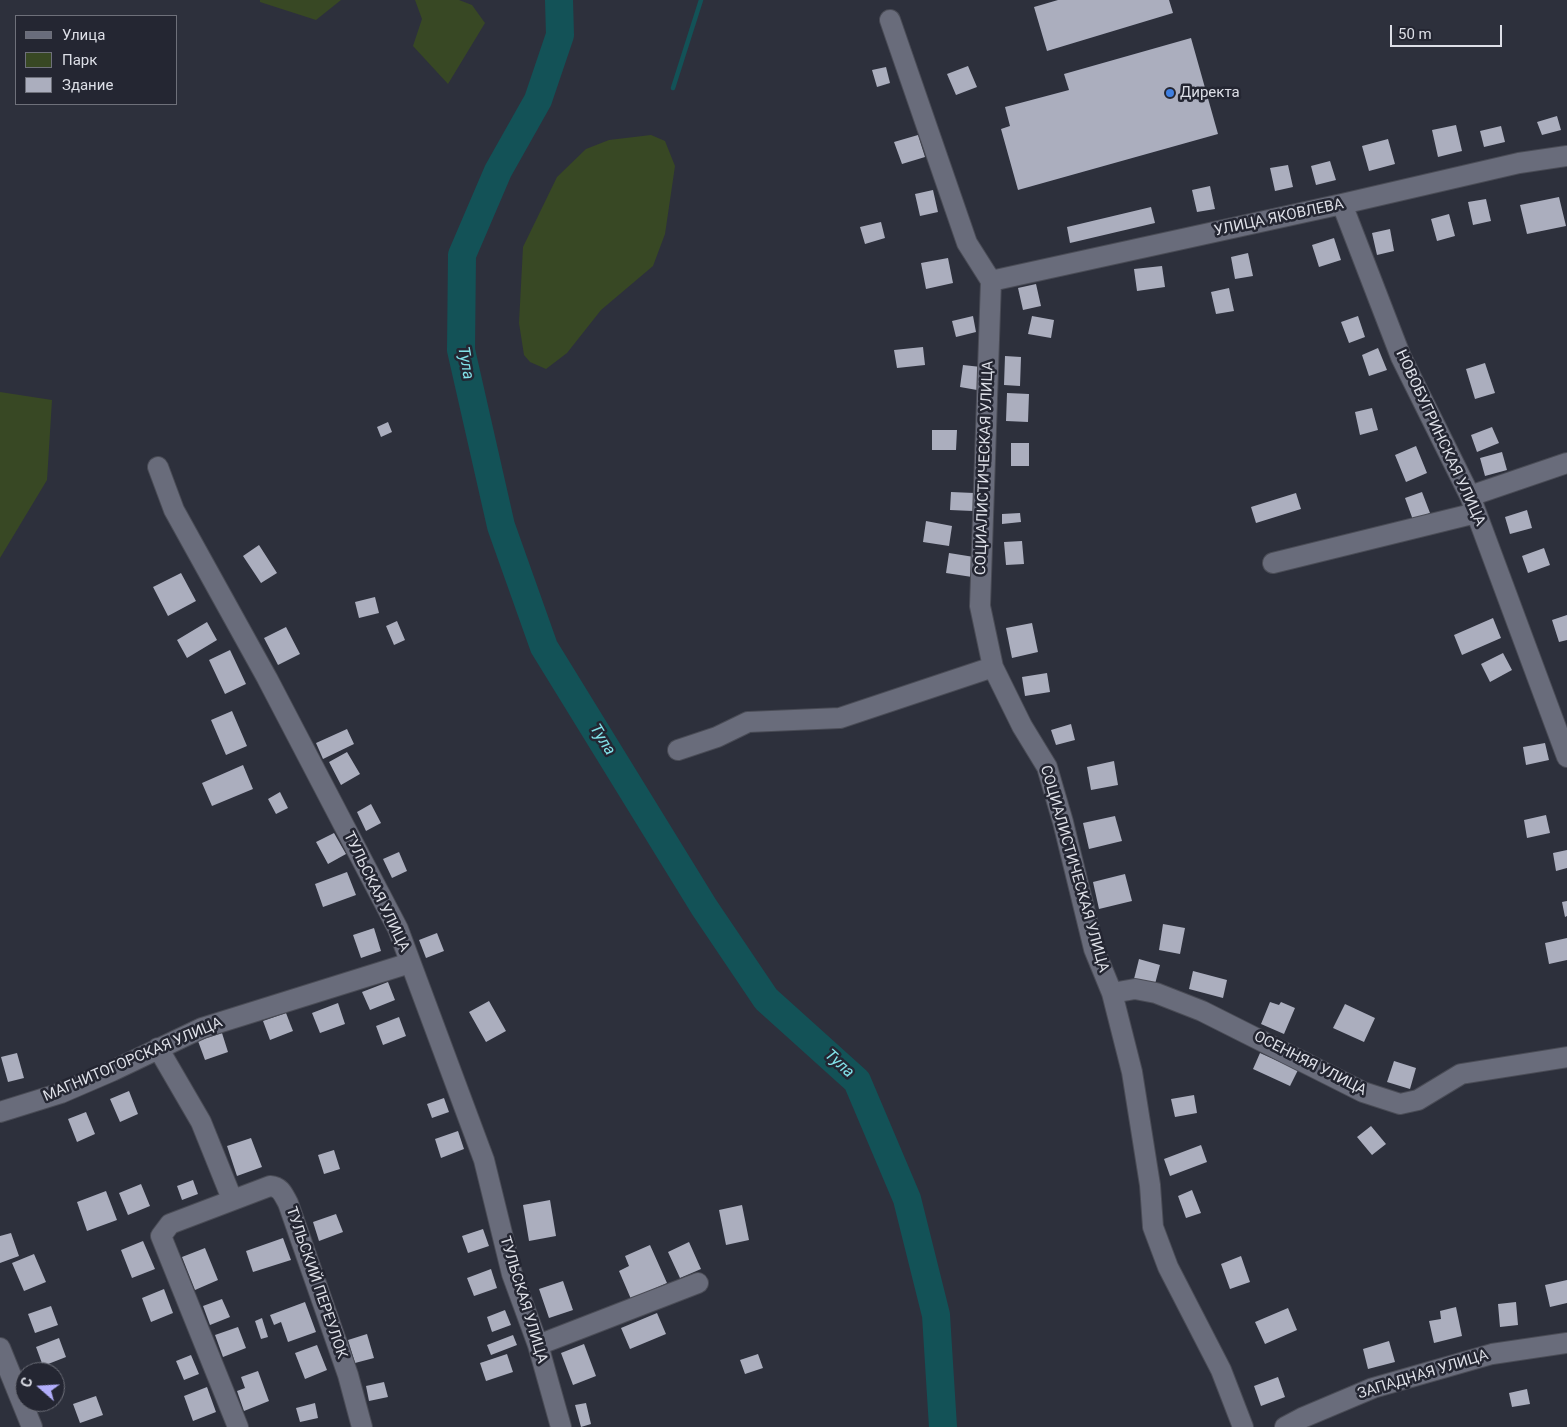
<!DOCTYPE html>
<html>
<head>
<meta charset="utf-8">
<style>
	body { margin:0 }
	#map { position:relative; width:1567px; height:1427px; overflow:hidden; background:#2d303c; font-family:Roboto,sans-serif }
	canvas { display:block }
	.legend { position:absolute; left:15px; top:15px; width:162px; height:90px; box-sizing:border-box; background:#242632; border:1px solid #6e707a; margin:0; padding:6px 9px; list-style:none; font-size:15px; color:#dddfe7 }
	.legend li { display:flex; align-items:center; gap:10px; height:25px }
	.legend b { width:25px; border:1px solid #6e707a }
	.north { position:absolute; left:15px; top:1362px; width:50px; height:50px; box-sizing:border-box; background:#242632; border:1px solid #6e707a; border-radius:50%; rotate:289deg; font-size:14px; font-weight:700; line-height:20px; text-align:center; color:#dddfe7 }
	.north::after { content:''; display:block; margin:auto; width:18px; height:22px; background:#b1adfa; clip-path:polygon(50% 0,100% 100%,50% 72%,0 100%) }
	.scale { position:absolute; left:1390px; top:25px; width:112px; height:22px; box-sizing:border-box; border:2px solid #dddfe7; border-top:0; padding-left:6px; font-size:15px; line-height:18px; white-space:nowrap; color:#dddfe7; -webkit-text-stroke:4px #242632; paint-order:stroke }
</style>
</head>
<body>
<div id="map">
<canvas width="1567" height="1427"></canvas>
<ul class="legend">
<li><b style="height:6px;background:#696c7b"></b>Улица</li>
<li><b style="height:14px;background:#384824"></b>Парк</li>
<li><b style="height:14px;background:#abaebe"></b>Здание</li>
</ul>
<div class="north">С</div>
<div class="scale">50 m</div>
</div>
<script>
const ctx = document.querySelector('canvas').getContext('2d');
ctx.lineJoin = 'round';
function paint(path, color) { ctx.fillStyle = color; ctx.fill(path, 'evenodd'); }
function stroke(path, color, width, dash) { ctx.strokeStyle = color; ctx.lineWidth = width; ctx.lineCap = dash ? 'butt' : 'round'; ctx.setLineDash(dash || []); ctx.stroke(path); }
function drawText(font, color, halo, rows, align = 'center') {
  ctx.font = font + ' Roboto,sans-serif'; ctx.lineWidth = 5; ctx.setLineDash([]); ctx.textBaseline = 'middle'; ctx.strokeStyle = halo; ctx.fillStyle = color; for (const [text, x, y, turn = 0] of rows) {
    ctx.save(); ctx.translate(x, y); ctx.rotate((+turn || 0) * Math.PI / 180); ctx.textAlign = isNaN(turn) ? turn : align; if (halo) ctx.strokeText(text, 0, 0); ctx.fillText(text, 0, 0); ctx.restore();
  }
}
paint(new Path2D(`
	M260 0H341L316 20 260 2Z
	M415 0H459L472 5 485 23 448 84 413 46 422 19Z
	M651 135 665 141 675 166 665 234 653 266 601 310 567 353 546 369 530 362 524 355 519 323 523 247 557 177 586 149 609 140Z
	M0 392 52 400 47 480 0 558Z`), '#384824');
stroke(new Path2D(`
	M673 88 701 0`), '#135257', 4.5);
stroke(new Path2D(`
	M559 0 560 35 538 100 498 171 462 255 461 350 501 526 544 647 704 907 766 999 857 1081 907 1199 936 1315 943 1427`), '#135257', 28);
paint(new Path2D(`
	M1058 0H1169L1173 13 1047 51 1034 7Z
	M1191 38 1218 134 1018 190 1001 129 1010 126 1005 107 1069 90 1064 74Z
	M968 66 977 87 956 95 947 74Z
	M886 67 890 83 877 87 872 70Z
	M1557 116 1561 130 1542 135 1537 122Z
	M1456 125 1462 151 1438 157 1432 130Z
	M1501 126 1505 142 1484 147 1480 131Z
	M918 135 925 157 902 164 894 142Z
	M1388 139 1395 164 1369 171 1362 146Z
	M1330 161 1336 180 1316 185 1311 166Z
	M1288 165 1293 187 1275 191 1270 168Z
	M1210 186 1215 209 1197 212 1192 190Z
	M933 190 938 212 920 216 915 194Z
	M1559 197 1566 226 1527 234 1520 205Z
	M1486 199 1491 221 1473 225 1468 202Z
	M1151 207 1155 223 1070 243 1067 227Z
	M1449 214 1455 236 1437 241 1431 219Z
	M881 222 885 238 865 244 860 227Z
	M1390 229 1394 251 1377 255 1372 233Z
	M1334 238 1341 260 1319 267 1312 245Z
	M1248 253 1253 276 1235 279 1231 257Z
	M948 258 953 283 926 289 921 263Z
	M1162 266 1165 287 1137 291 1134 269Z
	M1036 284 1041 306 1023 310 1018 288Z
	M1229 288 1234 311 1216 314 1211 292Z
	M973 316 976 332 956 337 952 321Z
	M1032 316 1054 320 1051 338 1028 334Z
	M1358 316 1365 337 1349 343 1341 322Z
	M923 347 925 365 897 368 894 350Z
	M1378 348 1387 370 1369 376 1362 355Z
	M1005 356 1021 357 1020 386 1004 385Z
	M1485 363 1495 393 1475 399 1466 369Z
	M963 365 981 367 977 390 960 387Z
	M1007 393 1029 394 1028 422 1006 421Z
	M1372 408 1378 430 1360 435 1355 412Z
	M388 422 392 432 381 437 377 427Z
	M1492 427 1499 443 1477 452 1471 435Z
	M932 430H957L956 450H932Z
	M1011 443H1029V466H1011Z
	M1416 446 1427 473 1406 482 1395 455Z
	M1502 452 1507 470 1485 476 1480 458Z
	M951 492 974 493 973 511 950 510Z
	M1422 492 1430 513 1413 520 1405 498Z
	M1296 493 1301 509 1256 523 1251 507Z
	M1527 510 1532 528 1510 534 1505 517Z
	M1020 513 1021 522 1002 524V514Z
	M926 521 952 526 949 546 923 542Z
	M1022 541 1024 564 1006 565 1004 542Z
	M259 545 277 573 261 583 243 556Z
	M1544 548 1550 565 1528 573 1522 556Z
	M949 553 974 557 972 577 946 573Z
	M181 573 196 601 168 616 153 587Z
	M375 597 379 613 359 618 355 602Z
	M1567 615V640L1559 642 1552 620Z
	M1493 618 1501 638 1462 655 1454 635Z
	M397 621 405 640 394 645 386 626Z
	M207 622 217 640 187 658 177 640Z
	M1032 623 1038 652 1012 658 1006 628Z
	M286 627 300 654 278 665 264 638Z
	M230 650 246 684 225 694 209 660Z
	M1503 653 1512 670 1490 682 1481 664Z
	M1047 673 1050 692 1025 696 1022 677Z
	M232 711 247 746 226 755 211 720Z
	M1071 724 1075 740 1056 745 1051 730Z
	M347 729 354 744 323 759 316 743Z
	M1545 743 1549 760 1526 765 1523 747Z
	M347 752 360 774 341 785 329 762Z
	M1114 761 1118 785 1091 790 1087 767Z
	M243 765 253 789 212 806 202 783Z
	M280 792 288 808 276 814 268 799Z
	M371 804 381 823 366 831 357 812Z
	M1546 815 1550 833 1527 838 1524 820Z
	M1115 816 1122 841 1089 849 1083 823Z
	M334 833 346 854 328 864 316 842Z
	M1567 850V868L1556 871 1553 853Z
	M399 852 407 871 392 878 383 859Z
	M347 872 356 895 323 907 315 884Z
	M1125 874 1132 901 1099 909 1093 882Z
	M1567 901V916L1565 917 1562 902Z
	M1163 924 1185 928 1180 954 1159 950Z
	M374 928 381 951 361 958 353 935Z
	M437 933 444 951 426 958 419 940Z
	M1567 938V960L1549 964 1545 943Z
	M1139 959 1160 965 1155 984 1134 979Z
	M1193 971 1227 980 1223 998 1189 989Z
	M388 982 395 1000 370 1010 362 992Z
	M489 1001 506 1031 486 1042 469 1012Z
	M1270 1002 1279 1005 1281 1002 1295 1008 1284 1034 1261 1024Z
	M338 1003 345 1024 320 1033 312 1013Z
	M1345 1004 1375 1018 1364 1042 1333 1028Z
	M286 1013 293 1031 270 1040 263 1021Z
	M399 1017 406 1036 383 1045 376 1026Z
	M222 1033 228 1052 205 1060 198 1041Z
	M17 1053 24 1078 8 1082 1 1057Z
	M1260 1053 1298 1070 1290 1086 1253 1069Z
	M1394 1061 1416 1068 1410 1089 1387 1082Z
	M129 1091 138 1114 120 1122 110 1099Z
	M1194 1095 1197 1113 1175 1117 1171 1099Z
	M444 1098 449 1112 432 1118 427 1104Z
	M86 1112 95 1134 77 1142 68 1119Z
	M1371 1126 1386 1144 1372 1155 1357 1137Z
	M458 1131 464 1149 441 1158 435 1139Z
	M251 1138 262 1167 237 1176 227 1146Z
	M1201 1145 1207 1162 1170 1176 1164 1159Z
	M334 1150 340 1169 324 1174 318 1155Z
	M193 1180 198 1194 182 1200 177 1186Z
	M141 1184 150 1206 128 1215 119 1193Z
	M1192 1190 1201 1213 1186 1218 1178 1196Z
	M106 1191 117 1220 87 1231 77 1202Z
	M550 1200 556 1236 529 1241 523 1205Z
	M742 1205 749 1240 726 1245 719 1210Z
	M336 1214 343 1232 319 1241 313 1222Z
	M483 1229 489 1246 468 1253 462 1236Z
	M11 1233 19 1256 0 1263V1236Z
	M283 1238 291 1260 253 1272 246 1251Z
	M143 1241 155 1269 132 1278 121 1250Z
	M689 1242 701 1269 680 1278 668 1252Z
	M650 1245 667 1283 631 1299 619 1271 629 1266 625 1256Z
	M205 1248 218 1280 195 1290 182 1257Z
	M34 1254 46 1282 24 1291 12 1263Z
	M1241 1256 1250 1282 1230 1289 1221 1264Z
	M491 1269 497 1288 474 1296 467 1278Z
	M1567 1280V1303L1550 1307 1545 1285Z
	M563 1281 573 1310 549 1318 539 1289Z
	M164 1289 173 1313 151 1322 142 1298Z
	M222 1299 230 1317 210 1325 203 1306Z
	M305 1302 316 1332 288 1342 281 1322 274 1325 270 1315Z
	M1516 1302 1518 1325 1500 1327 1498 1304Z
	M51 1306 58 1325 35 1333 28 1314Z
	M1456 1307 1462 1336 1434 1343 1429 1321 1441 1319 1440 1311Z
	M1288 1308 1297 1330 1265 1344 1255 1322Z
	M505 1310 511 1325 492 1332 487 1317Z
	M657 1313 666 1334 630 1349 621 1328Z
	M262 1318 268 1337 261 1339 255 1321Z
	M238 1327 246 1348 223 1357 215 1335Z
	M367 1334 374 1358 355 1363 348 1340Z
	M513 1335 517 1345 491 1355 487 1345Z
	M59 1338 66 1357 43 1366 36 1347Z
	M1389 1341 1395 1362 1368 1369 1363 1349Z
	M584 1344 596 1376 573 1385 561 1353Z
	M317 1345 327 1370 305 1379 295 1353Z
	M507 1354 513 1372 486 1381 480 1363Z
	M758 1354 763 1368 745 1374 740 1360Z
	M191 1355 199 1374 184 1380 176 1361Z
	M258 1371 269 1401 244 1411 237 1391 245 1388 241 1377Z
	M1278 1377 1285 1397 1261 1406 1254 1386Z
	M384 1382 388 1397 369 1401 366 1386Z
	M207 1387 216 1412 193 1421 184 1396Z
	M1527 1389 1530 1404 1512 1407 1509 1393Z
	M96 1396 103 1415 80 1423 73 1404Z
	M315 1403 318 1418 300 1422 296 1408Z
	M586 1403 591 1424 581 1427 575 1405Z`), '#abaebe');
const minor = new Path2D(`
	M890 20 967 243 991 281 980 606 993 667 1022 726 1047 767 1063 822 1094 949 1112 993 1132 1072 1150 1185 1153 1227 1168 1267 1221 1370 1243 1427
	M1342 204 1401 357 1470 496 1567 757
	M991 281 1342 204 1519 163 1567 156
	M158 467 174 510 267 678 398 929 484 1160 512 1274 538 1345 561 1427
	M1470 496 1567 463
	M1273 563 1476 513
	M678 750 717 737 748 722 840 718 993 667
	M1112 993 1135 989 1156 993 1202 1011 1363 1092 1400 1104 1418 1100 1461 1074 1567 1057
	M158 1048 201 1122 232 1199
	M0 1112 61 1093 112 1071 202 1028 410 963
	M538 1345 698 1283
	M0 1348 32 1427
	M238 1427 161 1236 170 1224 270 1186C281 1187 283 1194 288 1203L348 1375 362 1427
	M1285 1427 1302 1418 1373 1388 1492 1354 1567 1343`);
stroke(minor, '#4a4c56', 22);
stroke(minor, '#696c7b', 20);
for (const [x, y, r, color] of [
	[1170,93,5,"#3f7fe0"]
]) { const dot = new Path2D(); dot.arc(x, y, r, 0, 2 * Math.PI); ctx.fillStyle = color; ctx.fill(dot); stroke(dot, '#242632', 2); }
drawText('15px', '#dddfe7', '#242632', [
	["Директа",1180,93]
], 'left');
drawText('15px', '#dddfe7', '#242632', [
	["УЛИЦА ЯКОВЛЕВА",1279,218,-12],
	["НОВОБУГРИНСКАЯ УЛИЦА",1440,438,65],
	["СОЦИАЛИСТИЧЕСКАЯ УЛИЦА",985,468,-88],
	["СОЦИАЛИСТИЧЕСКАЯ УЛИЦА",1074,869,74],
	["ТУЛЬСКАЯ УЛИЦА",376,892,64],
	["МАГНИТОГОРСКАЯ УЛИЦА",133,1060,-23],
	["ОСЕННЯЯ УЛИЦА",1310,1064,27],
	["ТУЛЬСКИЙ ПЕРЕУЛОК",316,1283,71],
	["ТУЛЬСКАЯ УЛИЦА",523,1300,73],
	["ЗАПАДНАЯ УЛИЦА",1423,1375,-17]
]);
drawText('italic 16px', '#82e2e9', '#242632', [
	["Тула",465,363,80],
	["Тула",602,740,58],
	["Тула",839,1064,42]
]);
</script>
</body>
</html>
